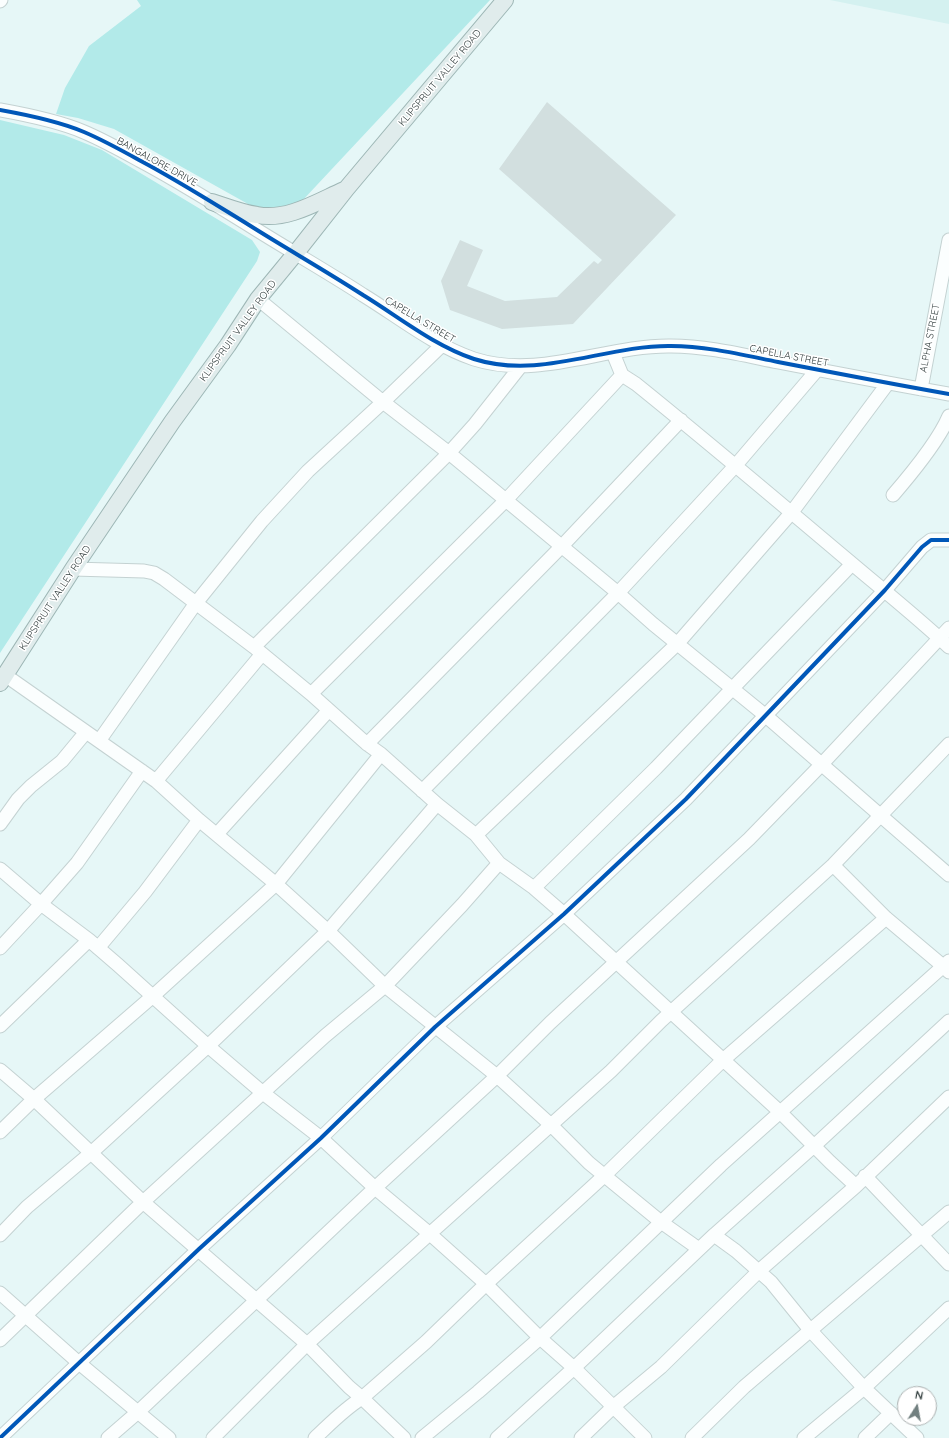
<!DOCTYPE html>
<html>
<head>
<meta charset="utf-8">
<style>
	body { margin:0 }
	#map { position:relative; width:949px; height:1438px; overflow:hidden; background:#e6f7f7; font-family:Quicksand,sans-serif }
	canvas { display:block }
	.north { position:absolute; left:897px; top:1386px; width:40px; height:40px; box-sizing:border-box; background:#fff; border:1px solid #adb2b2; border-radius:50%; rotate:11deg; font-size:11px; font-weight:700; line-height:16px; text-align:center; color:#323e3e }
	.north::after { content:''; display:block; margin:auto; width:14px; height:18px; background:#717f7f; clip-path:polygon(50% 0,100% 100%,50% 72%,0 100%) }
</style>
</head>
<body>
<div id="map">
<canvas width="949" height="1438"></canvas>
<div class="north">N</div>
</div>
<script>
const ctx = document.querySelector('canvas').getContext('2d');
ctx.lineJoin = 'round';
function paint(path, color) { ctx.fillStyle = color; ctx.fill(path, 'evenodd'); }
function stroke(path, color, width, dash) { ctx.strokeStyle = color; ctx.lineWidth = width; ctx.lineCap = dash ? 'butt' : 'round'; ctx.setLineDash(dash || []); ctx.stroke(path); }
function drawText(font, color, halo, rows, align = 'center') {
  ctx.font = font + ' Quicksand,sans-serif'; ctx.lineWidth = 3; ctx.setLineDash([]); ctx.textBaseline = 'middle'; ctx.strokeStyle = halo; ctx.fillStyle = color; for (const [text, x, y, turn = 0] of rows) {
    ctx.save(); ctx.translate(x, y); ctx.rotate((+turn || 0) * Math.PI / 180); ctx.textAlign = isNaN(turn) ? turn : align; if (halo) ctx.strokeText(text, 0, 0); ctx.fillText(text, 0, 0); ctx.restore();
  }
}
paint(new Path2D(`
	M830 0H949V24Z`), '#d4f1f0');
paint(new Path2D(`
	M137 0H490L302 201C279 210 273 214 248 204L114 129 78 118 56 114 65 88 89 46 141 6Z
	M0 120 64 135 102 150 252 240 260 252 257 261 0 653Z`), '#b2eae9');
paint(new Path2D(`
	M547 102 676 215 573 324 502 329 450 310 441 281 460 240 483 250 467 286 505 301 557 297 594 261 598 264 602 260 499 169Z`), '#d2dfdf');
const minor = new Path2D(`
	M0 1 1 0
	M0 110C28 115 58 121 84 132 103 140 121 150 139 160 177 180 213 203 249 225 287 249 326 271 363 295 399 317 433 345 474 359 540 380 605 345 671 346 707 346 743 355 778 362 835 373 892 384 949 394
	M258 299 383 402 449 453 618 593 653 624 766 716 949 875
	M622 375 636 384C708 442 779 502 850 562 883 590 917 617 949 647
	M921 389 949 240
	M893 495C912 473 938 442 949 416
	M73 569 144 571 154 573 164 579 254 647 311 694 367 744 381 754 437 804 476 835 499 863 534 888 564 914 779 1111 830 1162 856 1186
	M254 647 449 453 475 424 520 367
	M5 675 156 781 199 820 276 884 328 931 385 986 497 1076 551 1125 589 1163 661 1222 699 1249
	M311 694 506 500 622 375 613 353
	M99 741 196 603 262 521 308 471 383 402 442 345
	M367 744 562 546 681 420
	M156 781 262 654
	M422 791 618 593 736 465 817 370
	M0 824 18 799 31 786 62 761 86 732
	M217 834 329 710
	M476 835 678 643 792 512 888 383
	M833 865 886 918 943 966 949 972
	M0 869 41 904 89 940 118 965 208 1046 263 1093 321 1138 375 1188 430 1234 486 1284 540 1338 574 1368 645 1438
	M534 888 656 768 852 564
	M0 948 41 904 77 863 142 771
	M98 948 145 892 199 820
	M0 1026 89 940
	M0 1070 34 1099 143 1202 307 1344 349 1387 362 1398 404 1438
	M0 1132 34 1099 153 996 276 884 381 754
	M865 1176 949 1264
	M0 1235 27 1207 91 1153 208 1046 328 931 437 804
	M714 1235 736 1251 771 1282 810 1330 864 1388 917 1438
	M0 1293 79 1363 169 1438
	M0 1340 143 1202 325 1036 385 986 462 905 499 863
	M0 1438 199 1249 321 1138 435 1027 564 914 686 799 885 590 922 547 931 540H949
	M108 1438 138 1412 375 1188 497 1076 550 1023 749 839 821 765 949 628
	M213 1438 307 1344 611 1071 661 1021 833 865 949 744
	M315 1438C330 1424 344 1409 362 1398L426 1342 486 1284 605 1175 723 1060 886 918
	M422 1438 478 1392 540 1338 721 1165 949 961
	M497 1438 574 1368 714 1235 814 1146 949 1021
	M581 1438 613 1407 661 1367 760 1270 856 1186 949 1097
	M692 1438 744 1387 949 1212
	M804 1438 864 1388 949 1308
	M865 1438 891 1413`);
const major = new Path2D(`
	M212 202C227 207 242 213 257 215 287 221 317 202 344 190
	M0 683 73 569 172 422 228 345 258 299 295 254 347 188 505 0`);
stroke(minor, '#c4d2d2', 15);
stroke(major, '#9db6b5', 18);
stroke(minor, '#fbfefe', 13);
stroke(major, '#e0ecec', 16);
stroke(new Path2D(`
	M0 110C28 115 58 121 84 132 103 140 121 150 139 160 177 180 213 203 249 225 287 249 326 271 363 295 399 317 433 345 474 359 540 380 605 345 671 346 707 346 743 355 778 362 835 373 892 384 949 394
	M0 1438 199 1249 321 1138 435 1027 564 914 686 799 885 590 922 547 931 540H949`), '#0057b8', 4);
drawText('10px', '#323e3e', '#fff', [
	["KLIPSPRUIT VALLEY ROAD",440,78,-50],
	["BANGALORE DRIVE",157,162,29],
	["CAPELLA STREET",420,320,31],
	["KLIPSPRUIT VALLEY ROAD",238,331,-54],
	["ALPHA STREET",930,338,-79],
	["CAPELLA STREET",789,356,11],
	["KLIPSPRUIT VALLEY ROAD",55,598,-57]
]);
</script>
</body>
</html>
